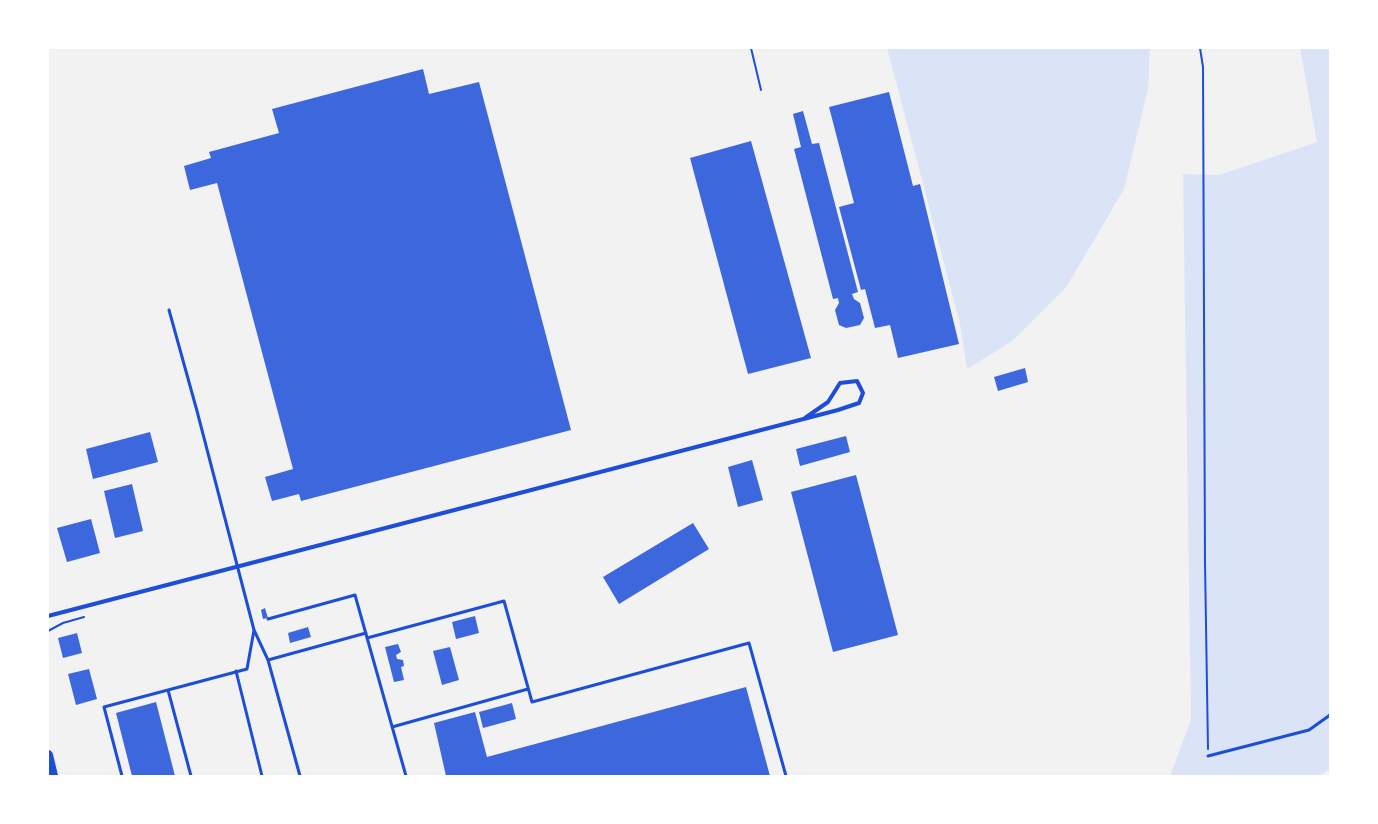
<!DOCTYPE html>
<html>
<head>
<meta charset="utf-8">
<style>
	body { margin:0 }
	#map { position:relative; width:1378px; height:824px; overflow:hidden; background:#f2f2f2; font-family:"Crimson Pro",serif }
	canvas { display:block }
	.frame { position:absolute; inset:0; border:49px solid #fff; pointer-events:none }
</style>
</head>
<body>
<div id="map">
<canvas width="1378" height="824"></canvas>
<div class="frame"></div>
</div>
<script>
const ctx = document.querySelector('canvas').getContext('2d');
ctx.lineJoin = 'round';
function paint(path, color) { ctx.fillStyle = color; ctx.fill(path, 'evenodd'); }
function stroke(path, color, width, dash) { ctx.strokeStyle = color; ctx.lineWidth = width; ctx.lineCap = dash ? 'butt' : 'round'; ctx.setLineDash(dash || []); ctx.stroke(path); }
paint(new Path2D(`
	M887 48H1150L1148 89 1124 189 1067 286 1011 342 967 369 960 324Z
	M1300 48H1330V769L1319 776H1170L1191 720 1183 174 1219 175 1317 142Z`), '#dbe4f7');
paint(new Path2D(`
	M423 69 429 94 479 82 571 430 301 501 299 494 272 501 265 477 293 469 217 183 190 190 184 166 211 158 209 152 279 133 272 109Z
	M889 92 913 186 920 184 959 344 898 358 890 325 875 328 865 289 861 290 839 207 854 203 829 107Z
	M803 111 812 144 819 143 858 292 852 294 854 299 860 303 864 318 860 325 846 328 839 325 835 310 839 303 838 298 833 299 794 149 801 147 793 114Z
	M751 141 811 358 748 374 690 158Z
	M1025 368 1028 382 998 391 994 377Z
	M150 432 158 462 93 479 86 449Z
	M846 436 850 452 800 466 796 449Z
	M752 460 763 500 738 507 728 467Z
	M856 475 898 635 833 652 791 492Z
	M132 484 143 531 115 538 104 491Z
	M91 519 100 553 67 562 57 528Z
	M693 523 709 549 619 604 603 577Z
	M265 608 268 618 263 619 261 610Z
	M475 616 479 633 456 639 452 622Z
	M308 627 311 637 290 643 288 633Z
	M77 633 82 653 63 658 58 638Z
	M398 644 401 652 396 655 397 659 403 660 404 666 401 667 404 680 394 682 385 647Z
	M450 647 459 680 442 685 433 651Z
	M89 669 97 699 76 705 68 674Z
	M746 687 770 776H446L434 723 475 712 487 757Z
	M156 702 175 776H132L116 713Z
	M512 703 516 719 483 728 479 712Z`), '#3d67dc');
stroke(new Path2D(`
	M751 48 761 90
	M1200 48 1203 67 1205 563 1208 749
	M48 631 63 623 84 617`), '#1d4ed8', 2);
stroke(new Path2D(`
	M169 310 197 411 254 630 268 660 300 776
	M268 619 355 595 406 776
	M367 638 504 601 532 702 749 643 786 776
	M268 660 366 633
	M236 671 262 776
	M168 690 191 776
	M392 727 528 689
	M1208 756 1309 730 1330 715
	M122 776 104 707 247 669 254 630`), '#1d4ed8', 3);
stroke(new Path2D(`
	M48 616 838 410 859 403 863 393 857 381 840 383 828 402 805 418`), '#1d4ed8', 4);
stroke(new Path2D(`
	M48 755 53 776`), '#1d4ed8', 10);
</script>
</body>
</html>
